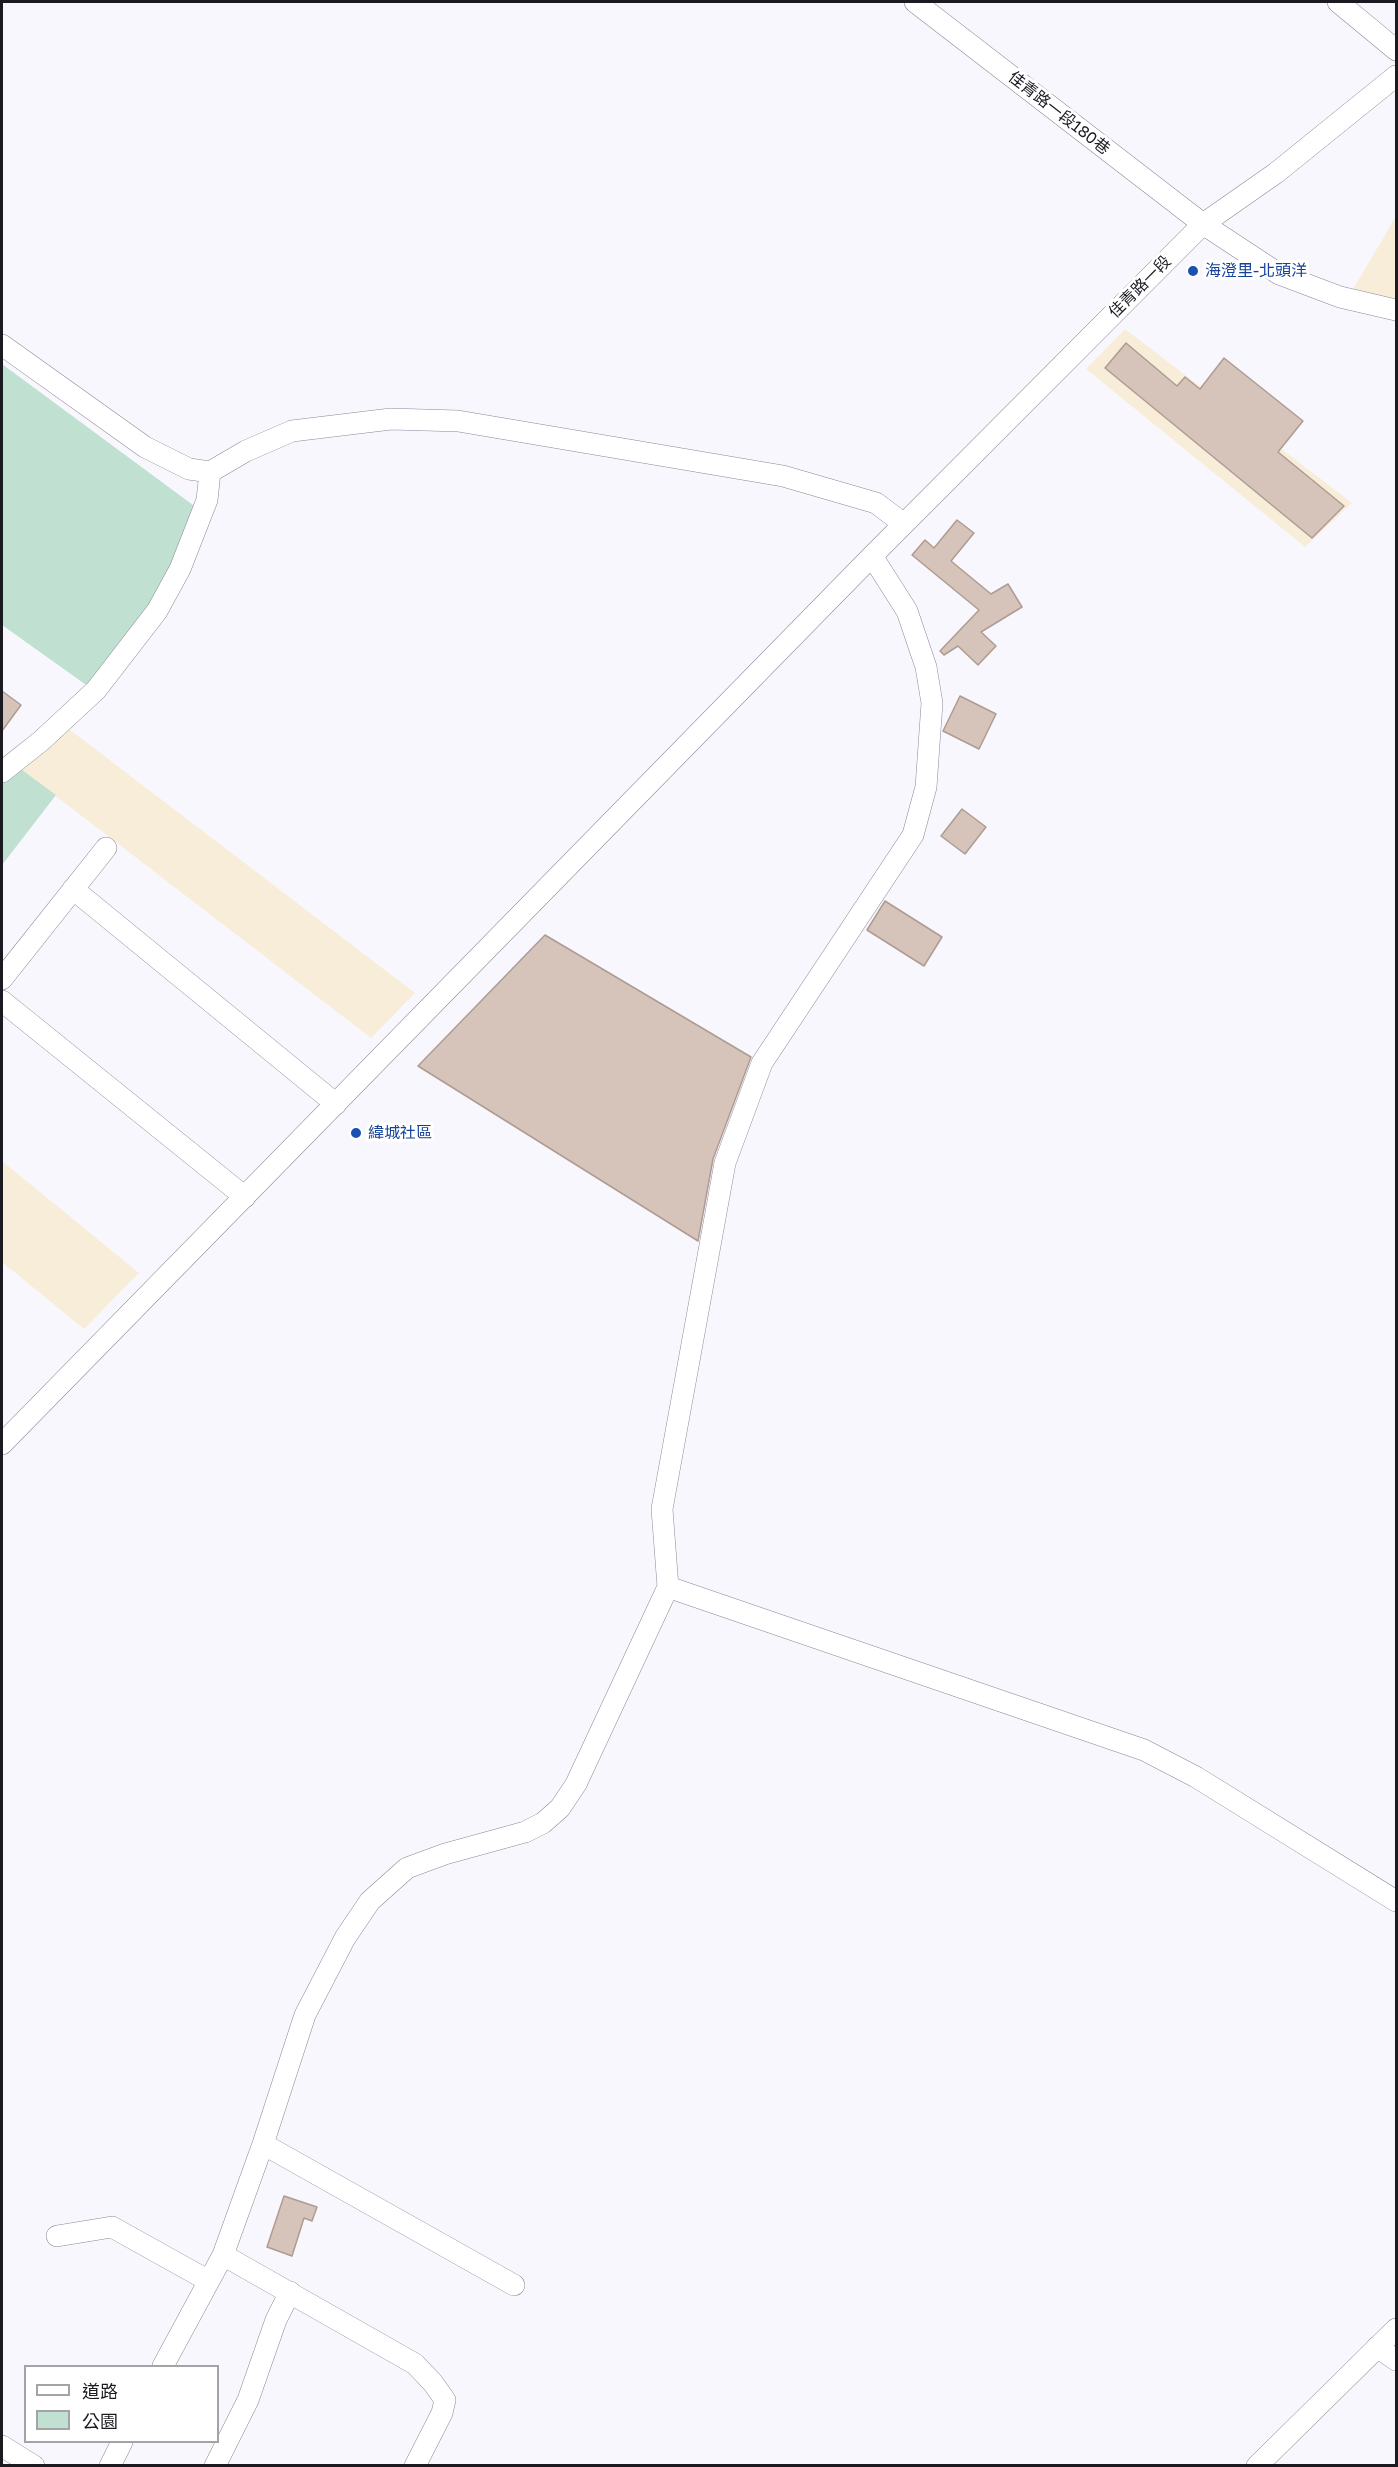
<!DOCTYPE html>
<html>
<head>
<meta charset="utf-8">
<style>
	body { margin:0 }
	#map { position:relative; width:1398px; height:2467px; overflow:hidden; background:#f9f7fe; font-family:"Golos Text","Noto Sans TC",sans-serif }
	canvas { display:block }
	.frame { position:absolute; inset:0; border:3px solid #1c1a21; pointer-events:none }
	.legend { position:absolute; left:24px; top:2365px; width:195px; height:78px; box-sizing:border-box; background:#fff; border:2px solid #a4a3a6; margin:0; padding:8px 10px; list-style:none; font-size:18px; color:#1c1a21 }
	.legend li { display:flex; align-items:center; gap:12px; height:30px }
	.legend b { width:30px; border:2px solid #a4a3a6 }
</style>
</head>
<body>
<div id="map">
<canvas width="1398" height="2467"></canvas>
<div class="frame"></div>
<ul class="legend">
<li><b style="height:8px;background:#fff"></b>道路</li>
<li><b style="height:16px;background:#c0e0d1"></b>公園</li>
</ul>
</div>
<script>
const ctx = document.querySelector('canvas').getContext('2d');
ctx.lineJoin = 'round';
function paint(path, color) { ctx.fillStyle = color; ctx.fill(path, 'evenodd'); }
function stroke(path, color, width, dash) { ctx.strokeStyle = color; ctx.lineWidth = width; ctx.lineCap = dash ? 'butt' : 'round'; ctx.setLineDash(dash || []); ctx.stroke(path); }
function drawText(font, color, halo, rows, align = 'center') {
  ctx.font = font + ' "Golos Text","Noto Sans TC",sans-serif'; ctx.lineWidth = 6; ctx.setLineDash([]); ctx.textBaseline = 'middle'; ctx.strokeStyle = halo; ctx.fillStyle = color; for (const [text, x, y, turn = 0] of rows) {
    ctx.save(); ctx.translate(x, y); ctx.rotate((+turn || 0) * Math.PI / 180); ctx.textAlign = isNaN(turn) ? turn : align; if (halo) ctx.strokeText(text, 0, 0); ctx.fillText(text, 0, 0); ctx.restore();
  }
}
paint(new Path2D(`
	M1395 218 1396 302 1352 291Z
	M1125 329 1352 503 1305 547 1086 369Z
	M65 726 415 993 371 1038 18 767Z
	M2 1161 139 1273 84 1329 2 1262Z`), '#f8edd8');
paint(new Path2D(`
	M2 364 197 508 153 607 89 687 2 625Z
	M18 767 56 795 2 865V780Z`), '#c0e0d1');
const building = new Path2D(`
	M1126 343 1177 386 1185 377 1200 389 1224 358 1303 421 1278 452 1344 506 1312 538 1105 368Z
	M957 520 974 533 951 561 991 594 1008 584 1022 607 981 632 996 646 978 665 958 646 944 655 940 651 979 610 912 555 925 540 934 548Z
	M2 691 21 705 2 731Z
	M960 696 996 714 979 749 943 731Z
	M962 809 986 827 965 854 941 836Z
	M885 901 942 937 924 966 867 930Z
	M545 935 751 1057 713 1159 698 1241 418 1066Z
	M284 2196 317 2207 312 2221 304 2218 292 2256 267 2247Z`);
paint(building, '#d6c3b9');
stroke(building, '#ae9c92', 1.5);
const minor = new Path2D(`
	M915 2 1203 224 1279 274 1340 297 1396 310
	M1338 2 1396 50
	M2 345 145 447 189 469 210 472
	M2 772 41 741 96 690 157 611 180 569 207 500 210 472 246 451 292 431 391 419 458 421 783 476 876 503 904 524
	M73 889 336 1104
	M2 979 106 848
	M2 1001 245 1197
	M2 1444 872 556 1203 224 1276 173 1396 76
	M668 1587 1144 1750 1196 1777 1396 1901
	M263 2144 514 2285
	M57 2236 112 2227 209 2281
	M223 2255 415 2364 433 2383 445 2400 442 2413 415 2466
	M1377 2347 1396 2360
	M163 2366 223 2255 263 2144 305 2015 345 1938 370 1901 407 1868 445 1854 525 1832 543 1823 560 1808 576 1784 668 1587 662 1509 725 1163 762 1063 913 835 926 787 932 703 926 667 907 611 872 556
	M2 2446 34 2466
	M110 2466 122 2442
	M215 2466 248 2400 276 2320 290 2292
	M1257 2466 1396 2329`);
stroke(minor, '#8c8797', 22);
stroke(minor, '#fff', 21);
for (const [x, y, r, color] of [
	[1193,271,6,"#1a4fb4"],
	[356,1133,6,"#1a4fb4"]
]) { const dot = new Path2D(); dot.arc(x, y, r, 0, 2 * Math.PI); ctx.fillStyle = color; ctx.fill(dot); stroke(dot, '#fff', 2); }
drawText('16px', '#1c1a21', '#fff', [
	["佳青路一段180巷",1059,113,38],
	["佳青路一段",1140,287,-45]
]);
drawText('16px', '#164399', '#fff', [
	["海澄里-北頭洋",1205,271],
	["緯城社區",368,1133]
], 'left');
</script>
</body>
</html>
